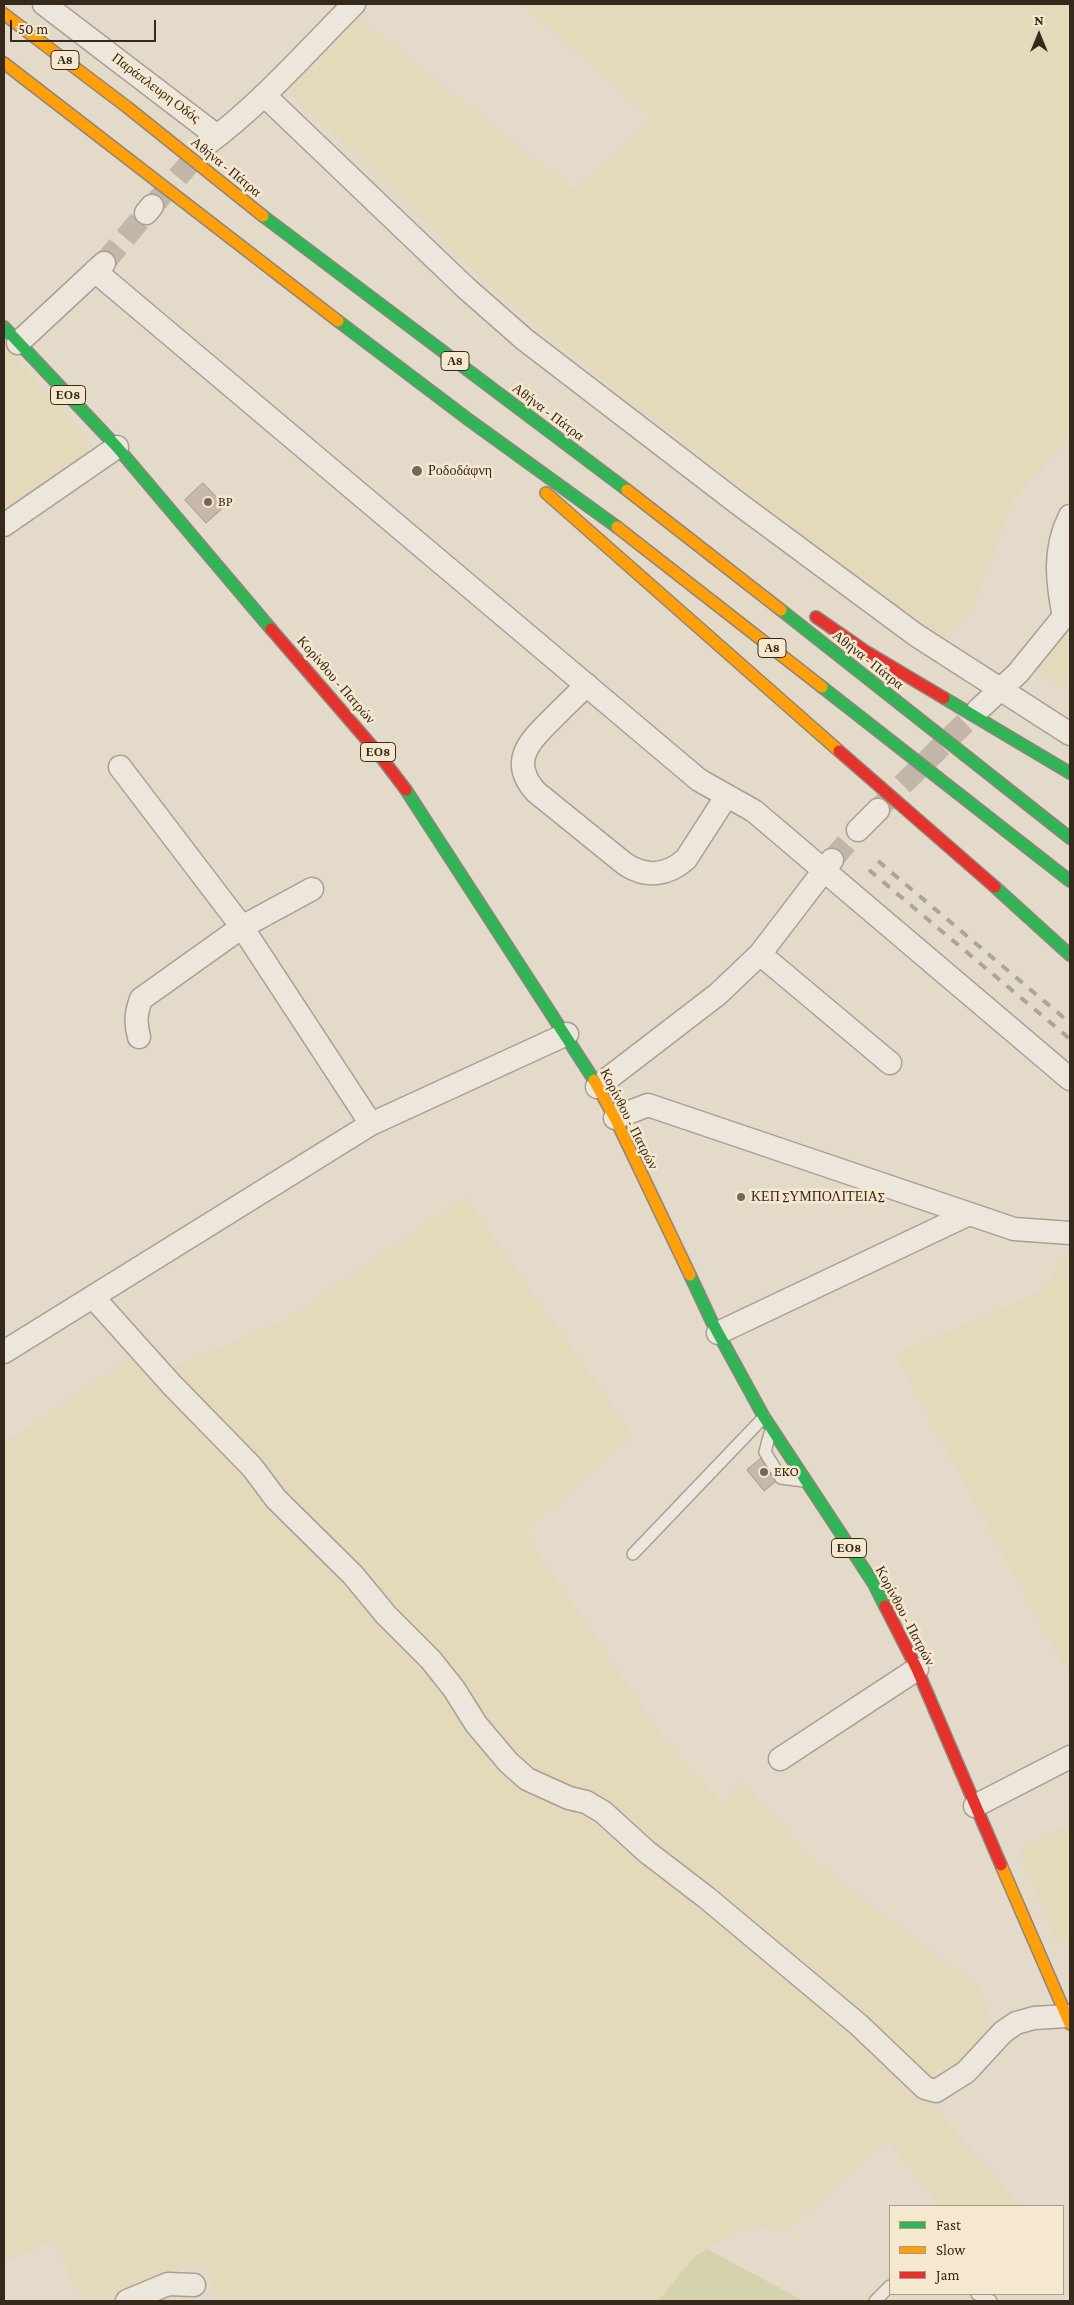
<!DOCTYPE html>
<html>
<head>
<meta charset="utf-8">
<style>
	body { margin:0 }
	#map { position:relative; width:1074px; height:2305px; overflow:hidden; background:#e4daca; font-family:"Crimson Pro",serif }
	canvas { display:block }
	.frame { position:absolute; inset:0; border:5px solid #37281c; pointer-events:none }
	.legend { position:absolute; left:889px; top:2205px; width:175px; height:90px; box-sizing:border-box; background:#f6e8cf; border:1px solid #aa9b87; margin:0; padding:6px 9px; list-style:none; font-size:15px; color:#37281c }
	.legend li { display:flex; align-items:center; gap:10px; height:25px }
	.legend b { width:25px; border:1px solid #aa9b87 }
	.north { position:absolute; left:1014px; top:10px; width:50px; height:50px; -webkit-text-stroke:4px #f6e8cf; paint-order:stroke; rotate:0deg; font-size:14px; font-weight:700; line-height:20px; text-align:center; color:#37281c }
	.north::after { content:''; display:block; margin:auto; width:18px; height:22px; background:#37281c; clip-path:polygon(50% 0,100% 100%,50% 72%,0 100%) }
	.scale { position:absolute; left:10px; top:20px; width:146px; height:22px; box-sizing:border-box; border:2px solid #37281c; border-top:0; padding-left:6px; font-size:15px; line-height:18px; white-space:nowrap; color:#37281c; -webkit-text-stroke:4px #f6e8cf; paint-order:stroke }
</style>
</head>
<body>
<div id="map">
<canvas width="1074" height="2305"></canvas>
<div class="frame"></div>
<ul class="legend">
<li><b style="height:6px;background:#30b455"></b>Fast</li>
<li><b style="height:6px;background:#ff9f0a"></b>Slow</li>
<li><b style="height:6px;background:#e5322d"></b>Jam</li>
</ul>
<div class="north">N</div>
<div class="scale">50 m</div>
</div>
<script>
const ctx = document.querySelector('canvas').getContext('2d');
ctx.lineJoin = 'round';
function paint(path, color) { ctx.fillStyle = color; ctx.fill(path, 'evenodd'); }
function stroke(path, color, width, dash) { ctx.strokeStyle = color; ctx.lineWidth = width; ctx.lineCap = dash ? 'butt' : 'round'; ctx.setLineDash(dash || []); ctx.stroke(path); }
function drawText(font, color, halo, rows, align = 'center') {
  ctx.font = font + ' "Crimson Pro",serif'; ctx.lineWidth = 5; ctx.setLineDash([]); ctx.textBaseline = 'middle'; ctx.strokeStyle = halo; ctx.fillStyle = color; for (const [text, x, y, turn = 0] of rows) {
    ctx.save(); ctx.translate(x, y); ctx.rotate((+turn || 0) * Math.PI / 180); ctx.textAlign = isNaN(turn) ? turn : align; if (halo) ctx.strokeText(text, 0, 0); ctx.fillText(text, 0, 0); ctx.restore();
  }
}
paint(new Path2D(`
	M521 4H1070V440L1012 501 974 607 942 642 747 493 541 331 453 252 404 199 282 86 353 13 574 190 654 119Z
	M4 345 87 437 89 460 4 518Z
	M1070 623V694L1035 668Z
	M465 1197 633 1435 524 1532 667 1743 724 1804 742 1780 810 1858 981 1989 994 2035 938 2085 931 2103 1021 2206H942L887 2141 783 2233 751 2223 694 2257 658 2301H218L205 2265 175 2267 192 2301H81L54 2240 4 2263V1441L17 1435 146 1347 166 1371 285 1320Z
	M1070 1249V1678L895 1355 1041 1291Z
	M1070 1824V1940L1058 1946 1019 1850Z`), '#e4d9ba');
paint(new Path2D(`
	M707 2249 804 2301H658L694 2257Z`), '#d5d2ac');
const building = new Path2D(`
	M203 483 225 506 206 523 185 500Z
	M768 1453 785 1474 764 1491 747 1470Z`);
paint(building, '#c7b8ab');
stroke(building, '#a4968a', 1);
stroke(new Path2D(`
	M156 202 204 147
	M104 263 146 213
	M879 808 978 710
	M832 860 858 830`), '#c1b6a7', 22, [22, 11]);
const lane = new Path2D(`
	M770 1433 765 1452 781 1478 804 1481
	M633 1554 764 1417
	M977 2294 991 2301
	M875 2301 890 2286`);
const street = new Path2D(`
	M44 4 217 136
	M264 95 466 288 524 339 739 504 916 635 1070 734
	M207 144C261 104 306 52 354 4
	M146 213 152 206
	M95 271 699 780 754 811 1070 1079
	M18 343 104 263
	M4 525 117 447
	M1064 617C1057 582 1053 549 1070 516
	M587 685C575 696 564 707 553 718 530 741 508 761 536 792L625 864C646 878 667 876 686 859L726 797
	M978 710 1018 673 1070 609
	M120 767 242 927 371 1124
	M858 830 878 810
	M760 954 890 1063
	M139 1037C135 1022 136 1013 141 999L242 927 312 889
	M597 1087 718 994 760 954 832 860
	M615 1118 648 1105 1014 1229 1070 1233
	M93 1297 172 1385 252 1467 276 1499 353 1575 386 1615 431 1660 454 1689 476 1724 508 1762 527 1779 569 1798 586 1802 603 1812 647 1852 707 1898 859 2025 925 2088 936 2091 966 2072 1003 2032 1016 2023 1034 2018 1067 2016
	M718 1333 969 1214
	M4 1352 371 1124 567 1034
	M780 1759 917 1669
	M975 1806 1070 1757
	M127 2301 168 2284 194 2285`);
const fast = new Path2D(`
	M263 216 627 490
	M338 321 469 420 617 527
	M4 327 117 447 271 629
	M781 610 1070 838
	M822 687 1070 881
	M944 698 1070 773
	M406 790 594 1080
	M995 887 1070 955
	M690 1275 712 1322 764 1417 874 1584 885 1606`);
const slow = new Path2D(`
	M4 14 127 107 263 216
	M4 63 338 321
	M627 490 781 610
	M546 493 839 751
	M617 527 822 687
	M594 1080 615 1118 690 1275
	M1001 1865 1070 2024`);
const jam = new Path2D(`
	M816 617 865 651 944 698
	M271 629 378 753 406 790
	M839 751 995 887
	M885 1606 917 1669 1001 1865`);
stroke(lane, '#a99f94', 14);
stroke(street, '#a99f94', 25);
stroke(fast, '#8e857a', 14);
stroke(slow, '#8e857a', 14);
stroke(jam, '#8e857a', 14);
stroke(lane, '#ece6dc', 11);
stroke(street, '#ece6dc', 22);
stroke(fast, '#30b455', 11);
stroke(slow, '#ff9f0a', 11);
stroke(jam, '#e5322d', 11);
stroke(new Path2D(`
	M878 861 1070 1023
	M869 870 1070 1039`), '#aaa49d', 4, [9, 9]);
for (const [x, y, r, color] of [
	[417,471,6,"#746659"],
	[208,502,5,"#746659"],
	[741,1197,5,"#746659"],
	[764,1472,5,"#746659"]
]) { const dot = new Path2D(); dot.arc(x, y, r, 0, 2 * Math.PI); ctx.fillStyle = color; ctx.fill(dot); stroke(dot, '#f6e8cf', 2); }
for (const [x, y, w] of [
	[65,60,28],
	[455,361,28],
	[68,395,35],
	[772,648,28],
	[378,752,35],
	[849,1548,35]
]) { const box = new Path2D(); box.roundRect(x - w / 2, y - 9.5, w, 19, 4); ctx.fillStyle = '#f6e8cf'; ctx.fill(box); stroke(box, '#37281c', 1); }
drawText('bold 12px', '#37281c', null, [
	["Α8",65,60],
	["Α8",455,361],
	["ΕΟ8",68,395],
	["Α8",772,648],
	["ΕΟ8",378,752],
	["ΕΟ8",849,1548]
]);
drawText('14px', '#37281c', '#f6e8cf', [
	["Παράπλευρη Οδός",156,88,37],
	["Αθήνα - Πάτρα",226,167,39],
	["Αθήνα - Πάτρα",548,412,37],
	["Αθήνα - Πάτρα",868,660,38],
	["Κορίνθου - Πατρών",336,680,49],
	["Κορίνθου - Πατρών",629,1119,63],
	["Κορίνθου - Πατρών",905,1616,62]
]);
drawText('14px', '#37281c', '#f6e8cf', [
	["Ροδοδάφνη",428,471],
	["BP",218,502],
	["ΚΕΠ ΣΥΜΠΟΛΙΤΕΙΑΣ",751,1197],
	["EKO",774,1472]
], 'left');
</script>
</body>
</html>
